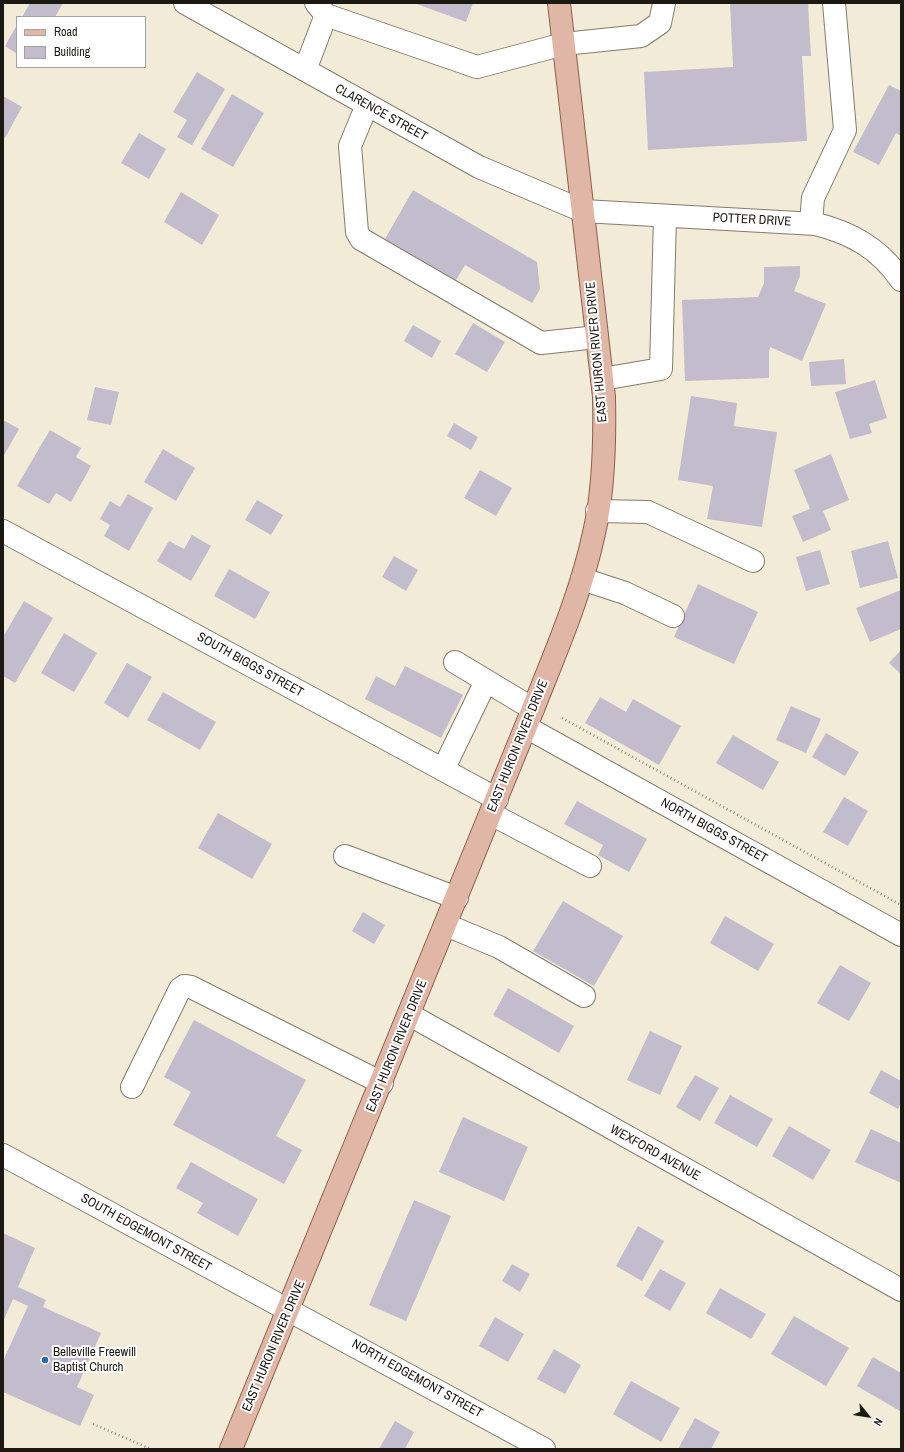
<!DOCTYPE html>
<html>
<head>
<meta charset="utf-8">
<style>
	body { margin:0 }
	#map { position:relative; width:904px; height:1452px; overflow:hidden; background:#f1ebd8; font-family:"Archivo Narrow",sans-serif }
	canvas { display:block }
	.frame { position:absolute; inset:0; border:4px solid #1b1912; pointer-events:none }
	.legend { position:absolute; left:16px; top:16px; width:130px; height:52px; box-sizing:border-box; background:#fff; border:1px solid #a4a3a0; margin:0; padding:5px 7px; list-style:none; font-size:12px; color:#1b1912 }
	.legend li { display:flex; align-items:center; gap:8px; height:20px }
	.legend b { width:20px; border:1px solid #a4a3a0 }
	.north { position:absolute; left:848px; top:1396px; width:40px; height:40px; -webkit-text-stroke:3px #fff; paint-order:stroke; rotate:120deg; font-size:11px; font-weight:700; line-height:16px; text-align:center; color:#1b1912 }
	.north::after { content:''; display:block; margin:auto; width:14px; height:18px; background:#1b1912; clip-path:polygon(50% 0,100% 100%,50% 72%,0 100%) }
</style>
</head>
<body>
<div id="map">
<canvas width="904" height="1452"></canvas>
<div class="frame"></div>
<ul class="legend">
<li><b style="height:5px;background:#e0b6a6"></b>Road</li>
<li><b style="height:11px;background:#c3bccd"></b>Building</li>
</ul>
<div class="north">N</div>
</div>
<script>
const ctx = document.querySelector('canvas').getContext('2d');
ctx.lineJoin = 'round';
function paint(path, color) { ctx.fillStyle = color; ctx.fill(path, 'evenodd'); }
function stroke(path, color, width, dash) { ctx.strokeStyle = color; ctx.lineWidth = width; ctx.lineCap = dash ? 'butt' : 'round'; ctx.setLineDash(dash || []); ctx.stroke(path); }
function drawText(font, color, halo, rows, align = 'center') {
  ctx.font = font + ' "Archivo Narrow",sans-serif'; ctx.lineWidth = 4; ctx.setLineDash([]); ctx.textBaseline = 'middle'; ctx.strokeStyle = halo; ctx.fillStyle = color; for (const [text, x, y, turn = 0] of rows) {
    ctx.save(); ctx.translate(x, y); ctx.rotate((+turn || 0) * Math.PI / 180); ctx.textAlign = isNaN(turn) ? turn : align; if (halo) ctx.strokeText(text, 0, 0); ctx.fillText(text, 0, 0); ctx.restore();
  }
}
paint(new Path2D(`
	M30 3H63L55 17H22Z
	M414 3H473L466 22Z
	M730 3H808L811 56H802L807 141 648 150 644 72 733 67Z
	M17 25V54L5 46Z
	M197 72 225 89 192 145 177 137 187 120 173 112Z
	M889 85 901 91V136L896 133 879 165 853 152Z
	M232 94 264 113 233 167 201 149Z
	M3 96 22 107 5 138 3 137Z
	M139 133 166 149 149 179 121 163Z
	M413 190 537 262 540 289 532 303 465 265 456 280 385 239Z
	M181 192 219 215 202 245 164 222Z
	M800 266V276L794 291 826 304 802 361 770 347 769 352V378L685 381 682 300 758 297 764 283V267Z
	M473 323 505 342 487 372 455 354Z
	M413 325 441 341 432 358 404 341Z
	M844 359 846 384 811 386 809 362Z
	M875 380 887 418 869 424 872 433 850 439 835 392Z
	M95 387 119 392 111 425 87 420Z
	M691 396 737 403 734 426 777 432 762 527 707 519 713 486 678 480Z
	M5 421 19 429 3 457V424Z
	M454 423 478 437 471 450 447 436Z
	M50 430 81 448 76 457 91 466 71 502 56 493 49 504 17 486Z
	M163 449 195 468 176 501 144 482Z
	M831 454 849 500 823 511 831 530 803 542 792 516 810 509 794 470Z
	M480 470 512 488 496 516 464 498Z
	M128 494 153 508 129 551 104 536 110 525 100 519 110 501 120 507Z
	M257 500 283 515 271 535 245 520Z
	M192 535 211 546 191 581 157 561 169 541 184 549Z
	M888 541 898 578 860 588 851 551Z
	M820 550 830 584 806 591 796 557Z
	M394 556 418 570 406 591 382 577Z
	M229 569 270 592 255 619 214 596Z
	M698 584 758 612 734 664 674 637Z
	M901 590V629L870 642 856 608Z
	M24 601 53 618 15 683 3 676V637Z
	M64 633 97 653 74 692 41 673Z
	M901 650V674L889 663Z
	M127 663 152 677 128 718 104 703Z
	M405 666 463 695 441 738 365 699 376 676 395 686Z
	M163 692 216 722 200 750 147 720Z
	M600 697 626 712 633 699 681 726 659 765 585 723Z
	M791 706 821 719 806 753 776 740Z
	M826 733 859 752 845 776 812 757Z
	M733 735 779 762 763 790 716 763Z
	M844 797 868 811 848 846 823 832Z
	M577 801 647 839 629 872 598 855 603 845 564 824Z
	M218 813 272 844 252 879 198 848Z
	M563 901 623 936 594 986 533 951Z
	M363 912 385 925 374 944 352 931Z
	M725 916 774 944 758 971 710 943Z
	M840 965 871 983 849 1021 817 1003Z
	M508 988 574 1026 559 1053 493 1015Z
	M194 1020 306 1080 276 1136 302 1150 284 1184 173 1125 191 1092 164 1077Z
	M650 1031 682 1046 660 1095 627 1080Z
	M881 1070 901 1081V1103L898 1109 869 1093Z
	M695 1075 719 1088 700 1121 676 1107Z
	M730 1095 773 1119 757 1147 714 1123Z
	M463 1117 528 1147 504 1201 439 1172Z
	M789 1126 831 1150 813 1180 772 1156Z
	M871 1129 901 1143V1183L855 1162Z
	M191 1162 258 1199 238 1236 197 1213 203 1203 176 1188Z
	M414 1200 451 1216 406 1321 369 1305Z
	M638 1226 664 1241 642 1281 616 1266Z
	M3 1233 35 1248 18 1287 46 1300 43 1307 101 1333 77 1387 94 1395 80 1426 3 1392V1361L28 1306 13 1299 3 1322Z
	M512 1264 530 1274 520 1292 502 1281Z
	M660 1269 686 1283 670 1311 644 1296Z
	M720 1288 766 1314 751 1339 706 1313Z
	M794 1316 849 1348 826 1386 771 1354Z
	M495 1317 524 1334 508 1362 479 1346Z
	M554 1349 581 1365 565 1394 537 1379Z
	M873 1357 901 1373 900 1411 857 1386Z
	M631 1381 680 1408 661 1442 613 1414Z
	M695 1418 720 1432 711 1449H678Z
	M395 1421 414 1432 405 1449H379Z`), '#c3bccd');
const minor = new Path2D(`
	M185 3 479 167 583 211 816 224C852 233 880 249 901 280
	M316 3 326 15 477 67 564 44 641 36 660 23 664 3
	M305 70 326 15
	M367 105 350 146 357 232 361 239 541 343 597 337
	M811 223 813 198 845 130 834 3
	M602 379 661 369 665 216
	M597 511 648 512 753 561
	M3 531 497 799
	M582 579 625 593 673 616
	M455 662 533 709
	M526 727 901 935
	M443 770 486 681
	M491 814 590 866
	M345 856 457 898
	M446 925 499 947 584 996
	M410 1015 901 1290
	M132 1087 180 989 184 986 191 987 382 1083
	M3 1155 544 1449`);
const major = new Path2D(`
	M231 1449 533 709C556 651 581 594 594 533 604 490 605 441 604 397L559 3`);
stroke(minor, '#817c6b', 24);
stroke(major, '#8d5f4b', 24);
stroke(new Path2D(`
	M562 718 901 905
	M93 1424 151 1449`), '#8d897c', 2.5, [1, 3]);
stroke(minor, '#fff', 22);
stroke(major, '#e0b6a6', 22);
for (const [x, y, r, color] of [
	[45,1360,4,"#286ea3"]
]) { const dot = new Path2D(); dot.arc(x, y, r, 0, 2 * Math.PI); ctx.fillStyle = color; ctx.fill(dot); stroke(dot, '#fff', 1.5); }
drawText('13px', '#1b1912', '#fff', [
	["CLARENCE STREET",381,113,29],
	["POTTER DRIVE",752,220,3],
	["EAST HURON RIVER DRIVE",597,352,-95],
	["SOUTH BIGGS STREET",250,665,29],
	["EAST HURON RIVER DRIVE",518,746,-68],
	["NORTH BIGGS STREET",714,831,29],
	["EAST HURON RIVER DRIVE",397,1046,-68],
	["WEXFORD AVENUE",655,1153,29],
	["SOUTH EDGEMONT STREET",146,1233,29],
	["EAST HURON RIVER DRIVE",274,1346,-67],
	["NORTH EDGEMONT STREET",417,1379,29]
]);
drawText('13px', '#1b1912', '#fff', [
	["Belleville Freewill",53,1353],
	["Baptist Church",53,1368]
], 'left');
</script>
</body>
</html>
